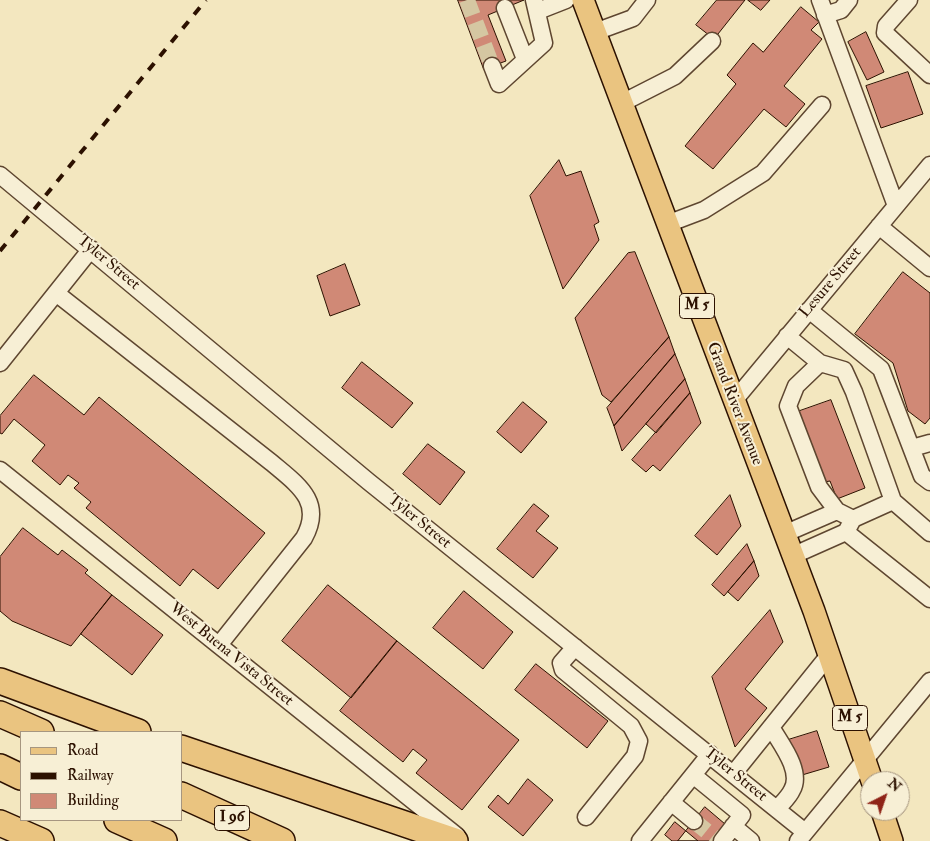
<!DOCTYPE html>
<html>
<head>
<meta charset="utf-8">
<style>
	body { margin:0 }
	#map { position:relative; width:930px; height:841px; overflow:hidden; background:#f3e7bf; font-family:"IM FELL Double Pica",serif }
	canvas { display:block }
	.legend { position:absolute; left:20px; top:731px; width:162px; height:90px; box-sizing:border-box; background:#f7efd5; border:1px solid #a69680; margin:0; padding:6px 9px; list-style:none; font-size:15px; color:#2c1100 }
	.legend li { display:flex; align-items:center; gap:10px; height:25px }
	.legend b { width:25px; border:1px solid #a69680 }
	.north { position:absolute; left:860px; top:771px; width:50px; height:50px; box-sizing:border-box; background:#f7efd5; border:1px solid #a69680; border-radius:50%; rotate:41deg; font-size:14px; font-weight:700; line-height:20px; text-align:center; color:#2c1100 }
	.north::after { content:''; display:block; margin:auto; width:18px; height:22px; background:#8f2418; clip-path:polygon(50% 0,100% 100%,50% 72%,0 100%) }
</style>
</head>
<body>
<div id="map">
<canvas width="930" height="841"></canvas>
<ul class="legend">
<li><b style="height:6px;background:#eac480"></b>Road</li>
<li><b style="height:6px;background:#2c1100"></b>Railway</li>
<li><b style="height:14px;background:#d08976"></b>Building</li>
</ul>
<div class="north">N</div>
</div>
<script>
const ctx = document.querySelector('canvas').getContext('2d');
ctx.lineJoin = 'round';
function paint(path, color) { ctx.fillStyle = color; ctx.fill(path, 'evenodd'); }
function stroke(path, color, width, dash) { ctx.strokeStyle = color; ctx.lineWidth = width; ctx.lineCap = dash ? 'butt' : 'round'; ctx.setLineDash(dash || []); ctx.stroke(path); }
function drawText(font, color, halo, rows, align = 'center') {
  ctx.font = font + ' "IM FELL Double Pica",serif'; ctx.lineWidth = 4; ctx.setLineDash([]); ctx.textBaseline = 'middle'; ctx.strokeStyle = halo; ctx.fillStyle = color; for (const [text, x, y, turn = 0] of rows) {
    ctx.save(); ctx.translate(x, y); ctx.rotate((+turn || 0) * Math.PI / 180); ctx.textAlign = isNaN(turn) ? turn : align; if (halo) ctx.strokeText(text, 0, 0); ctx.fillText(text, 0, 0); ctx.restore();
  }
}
const building = new Path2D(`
	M458 0H524L488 15 506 61 484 69Z
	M717 0H745L714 39 696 25Z
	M748 0H770L761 10Z
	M801 7 819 22 811 30 822 39 784 86 805 104 786 127 764 109 713 169 685 146 736 84 727 75 753 43 763 52Z
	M866 32 884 72 867 80 848 42Z
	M908 72 923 114 881 128 866 86Z
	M559 160 566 176 581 171 599 222 594 225 599 240 563 289 530 196Z
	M635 252 669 337 611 402 602 395 575 318 628 253Z
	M345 264 360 305 330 316 317 276Z
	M903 272 930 293V418L925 424 908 411 893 363 855 334Z
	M669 337 675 354 614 426 607 408Z
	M675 354 685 379 622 451 614 426Z
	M362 362 413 403 392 428 342 388Z
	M34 375 84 415 99 397 265 533 218 589 193 569 180 586 86 508 91 502 74 488 79 483 68 475 60 485 32 461 45 445 14 419 2 434 0 433V416Z
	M685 379 690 393 656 433 646 424Z
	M690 393 701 423 660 471 653 465 646 472 632 460Z
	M831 400 865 488 837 499 830 481 824 482 797 412Z
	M523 402 547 422 521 453 497 432Z
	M428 444 465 472 440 505 403 474Z
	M730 495 741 526 717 555 695 536Z
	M534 504 549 516 536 531 558 548 533 578 497 549Z
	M23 528 58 555 62 550 88 570 85 573 112 595 71 646 12 621 0 611V557Z
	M747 544 754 561 724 596 712 585Z
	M754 561 759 576 738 601 728 592Z
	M328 585 397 641 351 698 282 641Z
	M464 591 513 632 483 669 433 628Z
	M112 595 163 635 132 675 81 634Z
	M770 610 783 642 745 689 767 708 735 747 712 677Z
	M397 641 519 740 462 810 416 773 427 760 413 749 403 762 340 711Z
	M536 664 608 721 587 748 515 690Z
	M817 731 829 767 802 775 788 740Z
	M528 779 553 800 523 836 488 807 498 795 508 804Z
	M705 807 725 824 712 841H678Z
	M675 822 698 841H672L665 835Z`);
paint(building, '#d08976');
stroke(building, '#2c1100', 1);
stroke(new Path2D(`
	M467 0 492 66
	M694 821 715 838`), '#d5c7a2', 16, [16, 8]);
const minor = new Path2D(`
	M820 0 896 206
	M909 0 886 26 885 33 930 75
	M505 8 525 59
	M538 11 566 0
	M825 15 841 10 849 0
	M595 32 633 18 647 0
	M492 66 499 84 544 43 534 0
	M622 103 675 76 712 41
	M0 175 369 482 805 832
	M667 224 704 210 763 173 822 105
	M879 226 930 268
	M56 293 272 463C298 485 324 502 304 538L219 645
	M809 310 881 369 922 476 930 482
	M787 336 820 363
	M0 363 91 249
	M733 402 930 165
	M912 448 930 443
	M0 470 457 836
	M853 519 893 501
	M846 532 930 599
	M784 534 837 511
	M792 556 846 532 853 519 837 511 819 487 788 406 796 386 820 363 844 370 854 392 893 501 930 533
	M575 647 561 663 563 670 631 726 639 741 635 756 586 817
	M771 727C780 743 803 771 792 790 789 797 782 803 777 809
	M734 773 829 655
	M693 775 742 815 722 841
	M671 802 694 821
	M733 826 751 841
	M640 841 710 754
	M798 841 930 681`);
const major = new Path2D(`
	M583 0 814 611 872 781
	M882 811 892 841`);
const highway = new Path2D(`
	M0 681 138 732
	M0 714 41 732
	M181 748 455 841
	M0 767 21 777
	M181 795 282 841
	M117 820 164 841
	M0 823 41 841`);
stroke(minor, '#5e4630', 19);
stroke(major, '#2c1100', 24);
stroke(highway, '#2c1100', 28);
stroke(minor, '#f7efd5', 16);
stroke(major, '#eac480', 21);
stroke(highway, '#eac480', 25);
stroke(new Path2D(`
	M0 251 206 0`), '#2c1100', 4, [9, 9]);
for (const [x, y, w] of [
	[697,306,35],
	[850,718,35],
	[232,818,35]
]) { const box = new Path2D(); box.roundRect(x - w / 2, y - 12.5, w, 25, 4); ctx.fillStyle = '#f7efd5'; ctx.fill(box); stroke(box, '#2c1100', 1); }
drawText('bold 15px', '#2c1100', null, [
	["M 5",697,306],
	["M 5",850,718],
	["I 96",232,818]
]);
drawText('16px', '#2c1100', '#f7efd5', [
	["Tyler Street",108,263,40],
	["Lesure Street",831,283,-50],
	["Grand River Avenue",734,404,69],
	["Tyler Street",419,522,39],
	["West Buena Vista Street",231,655,39],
	["Tyler Street",735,775,39]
]);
</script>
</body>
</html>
